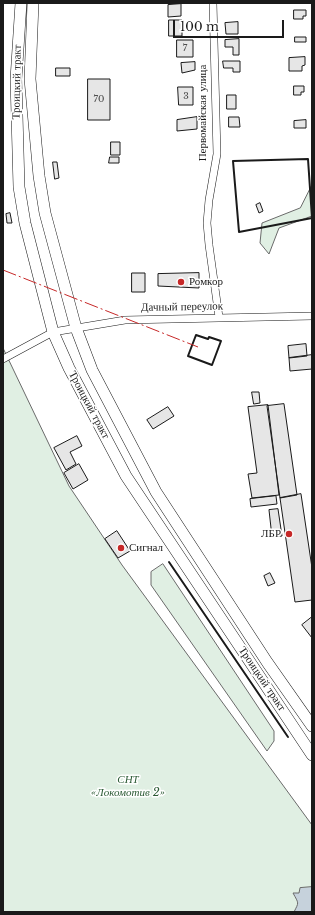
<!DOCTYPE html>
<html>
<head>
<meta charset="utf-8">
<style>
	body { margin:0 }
	#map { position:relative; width:315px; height:915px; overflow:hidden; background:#fff; font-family:"Libre Baskerville",serif }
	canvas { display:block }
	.frame { position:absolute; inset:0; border:4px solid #1a1a1a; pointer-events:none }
	.scale { position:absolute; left:173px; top:20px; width:111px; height:18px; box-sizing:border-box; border:2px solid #1a1a1a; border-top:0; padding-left:5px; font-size:12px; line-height:14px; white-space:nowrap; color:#1a1a1a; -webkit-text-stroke:3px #fff; paint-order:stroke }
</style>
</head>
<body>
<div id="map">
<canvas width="315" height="915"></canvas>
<div class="frame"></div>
<div class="scale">100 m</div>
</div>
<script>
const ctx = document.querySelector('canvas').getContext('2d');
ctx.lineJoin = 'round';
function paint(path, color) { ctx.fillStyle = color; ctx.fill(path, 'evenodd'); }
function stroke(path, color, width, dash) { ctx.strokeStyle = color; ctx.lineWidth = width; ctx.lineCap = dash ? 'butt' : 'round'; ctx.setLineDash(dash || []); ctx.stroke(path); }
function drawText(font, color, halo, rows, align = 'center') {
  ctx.font = font + ' "Libre Baskerville",serif'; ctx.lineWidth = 3; ctx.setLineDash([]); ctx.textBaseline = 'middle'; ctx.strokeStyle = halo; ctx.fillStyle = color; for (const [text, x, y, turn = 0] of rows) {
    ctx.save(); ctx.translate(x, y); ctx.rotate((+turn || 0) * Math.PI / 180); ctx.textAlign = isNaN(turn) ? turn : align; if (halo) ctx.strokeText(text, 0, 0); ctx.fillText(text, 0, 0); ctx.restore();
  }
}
const green = new Path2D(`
	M312 185V216L279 228 269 254 260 243 262 223 300 208Z
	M3 348 69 486 122 565 312 825V912H3Z
	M163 564 274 731V741L267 751 151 585V572Z`);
paint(green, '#e0efe3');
stroke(green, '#6a6a6a', 1);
const water = new Path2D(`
	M312 887V912H294C299 902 299 904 293 893H299L300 888Z`);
paint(water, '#c6d2dc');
stroke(water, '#6a6a6a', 1);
const building = new Path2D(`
	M181 4V16L168 17V5Z
	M294 10H306V16H303V19H294Z
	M169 20H182V36H169Z
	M238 22V34H226L225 23Z
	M295 37H306V42H295Z
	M239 39V55H233V47H225V40Z
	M177 40H193V57H177Z
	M305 57V65L302 66V71H289V58Z
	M223 61H240V72H233V68H224Z
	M195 62V70L182 73 181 63Z
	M56 68H70V76H56Z
	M88 79H110V120H88Z
	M294 86H304V92H301V95H294Z
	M178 87H193V105H179Z
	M227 95H236V109H227Z
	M197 117V129L177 131V120Z
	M229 117H239L240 127H229Z
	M306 120V128H294V121Z
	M111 142H120V155H111Z
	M110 157H119V163H109Z
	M53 162H57L59 178 55 179Z
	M260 203 263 211 259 213 256 205Z
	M10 213 12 223H7L6 214Z
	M132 273H145V292H132Z
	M199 273V288L158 286V274Z
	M306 344 307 356 289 358 288 346Z
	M312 355V369L290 371 289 358Z
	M252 392H259L260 403 254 404Z
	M284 404 297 495 280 498 267 406Z
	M268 405 279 495 252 498 248 474 257 473 248 407Z
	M168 407 174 416 153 429 147 420Z
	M77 436 82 446 70 452 76 464 66 470 54 448Z
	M79 464 88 480 73 489 64 473Z
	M301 494 312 568V600L295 602 280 498Z
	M276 496 277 504 251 507 250 499Z
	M278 509 282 536 272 537 269 510Z
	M117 531 130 551 118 558 105 539Z
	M270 573 275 583 268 586 264 576Z
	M312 617V638L302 625Z`);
paint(building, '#e6e6e6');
stroke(building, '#1a1a1a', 1);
const street = new Path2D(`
	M213 3 217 154 209 200 207 223 209 245 219 317
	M3 359 53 332 125 320 312 316`);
const primary = new Path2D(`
	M21 3 16 79 19 187 25 223 53 332 69 368 126 476 312 755
	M33 3 30 79 39 176 45 213 76 328 92 370 156 492 267 662 312 726`);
stroke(street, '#1a1a1a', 8);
stroke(primary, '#1a1a1a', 12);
stroke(street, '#fff', 7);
stroke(primary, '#fff', 11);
stroke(new Path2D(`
	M308 159 312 218 239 232 233 161Z
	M196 335 208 339 209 337 221 341 212 365 188 356Z
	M169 562 288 737`), '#1a1a1a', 2);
stroke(new Path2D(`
	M3 270 198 347`), '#c62828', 1, [14, 3, 2, 3]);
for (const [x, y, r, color] of [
	[181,282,4,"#c62828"],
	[289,534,4,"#c62828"],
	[121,548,4,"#c62828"]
]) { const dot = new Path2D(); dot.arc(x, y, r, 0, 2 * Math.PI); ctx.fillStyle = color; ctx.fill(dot); stroke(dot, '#fff', 1.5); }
drawText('9px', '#4d4d4d', null, [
	["7",185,48],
	["3",186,96],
	["70",99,99]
]);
drawText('11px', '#1a1a1a', '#fff', [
	["Троицкий тракт",17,82,-89],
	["Первомайская улица",203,113,-90],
	["Дачный переулок",182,307,-1],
	["Троицкий тракт",89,405,62],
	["Троицкий тракт",262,679,56]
]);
drawText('11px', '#1a1a1a', '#fff', [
	["Ромкор",189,282],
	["ЛБР",281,534,"right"],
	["Сигнал",129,548]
], 'left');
drawText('italic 11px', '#2b5a34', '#fff', [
	["СНТ",128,780],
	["«Локомотив 2»",128,793]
]);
</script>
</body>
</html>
